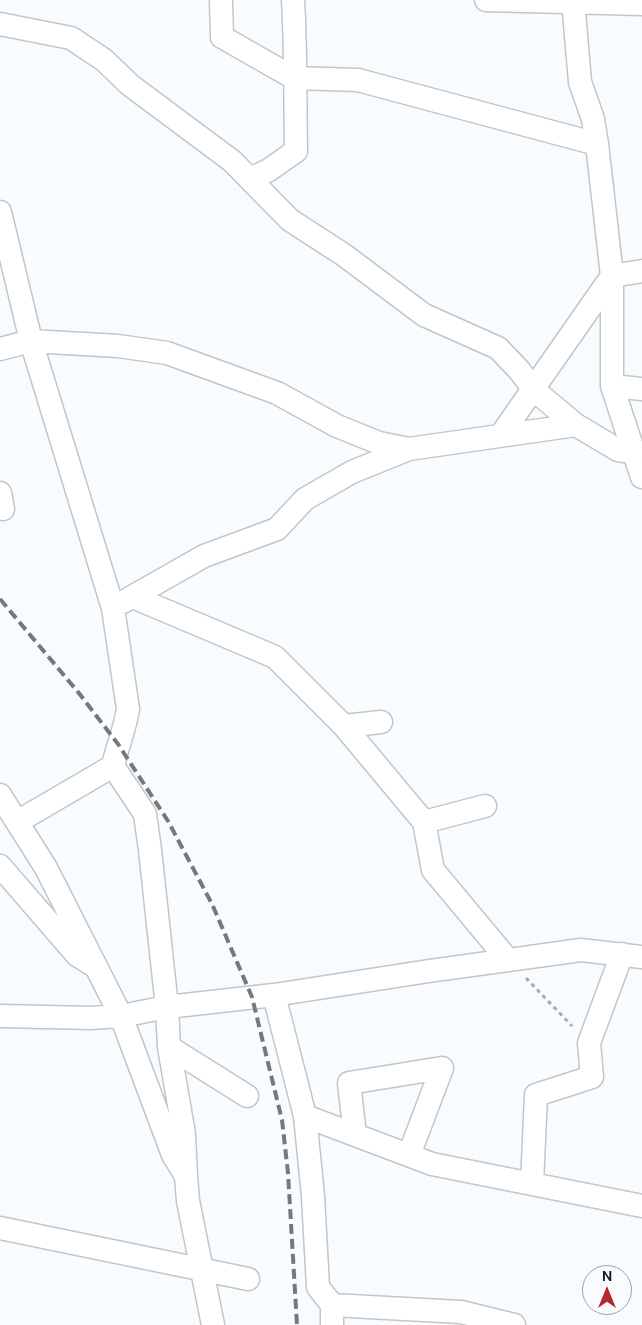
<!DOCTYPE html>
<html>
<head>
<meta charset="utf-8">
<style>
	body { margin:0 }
	#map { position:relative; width:642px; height:1325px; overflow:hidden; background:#f9fcfe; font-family:"DM Sans",sans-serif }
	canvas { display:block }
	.north { position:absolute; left:582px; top:1265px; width:50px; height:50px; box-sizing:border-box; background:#f9fcfe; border:1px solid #9fa1a3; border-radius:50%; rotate:0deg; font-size:14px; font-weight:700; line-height:20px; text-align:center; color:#17191a }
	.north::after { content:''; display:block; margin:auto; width:18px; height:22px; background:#b7272c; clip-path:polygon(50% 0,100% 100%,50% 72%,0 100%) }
</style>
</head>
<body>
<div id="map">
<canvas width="642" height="1325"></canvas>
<div class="north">N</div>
</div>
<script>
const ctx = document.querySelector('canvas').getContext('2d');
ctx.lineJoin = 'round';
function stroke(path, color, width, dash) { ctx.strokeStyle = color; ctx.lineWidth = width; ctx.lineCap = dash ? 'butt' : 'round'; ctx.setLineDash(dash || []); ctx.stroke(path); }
const minor = new Path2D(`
	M221 0 222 37 294 78 358 80 597 144
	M486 0 642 4
	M573 0 580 82 593 119 597 144 612 276V386L642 477
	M0 24 71 38 104 60 130 85 232 161 290 220 344 255 424 315 498 348 519 370 534 390 576 425 618 450 634 453
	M250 179 269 170 296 151C295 100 296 50 293 0
	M0 212 31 341 113 608 128 709C125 729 117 747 113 766L145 814 150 850 167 1007 169 1047 184 1134 186 1176
	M0 349 31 341 118 346 167 353 277 393 337 426 379 443 409 449
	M612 386 642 389
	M501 435 612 276 642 271
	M0 493 3 509
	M133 597 275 657 344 726 424 822 433 870 508 960
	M123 602 204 556 277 529 305 499 352 472 409 449 576 425
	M344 726 381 722
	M0 795 46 868 121 1016 173 1155 186 1176 188 1201 213 1325
	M17 822 113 766
	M424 822 485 806
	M0 866 77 955 91 964
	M274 995 305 1116 313 1196 318 1287 332 1305V1325
	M0 1016 91 1018 121 1016 167 1007 274 995 429 971 581 950 642 957
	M169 1047 247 1096
	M305 1116 432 1164 642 1206
	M355 1135 349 1083 442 1068 409 1155
	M532 1184 536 1095 592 1077 589 1043 622 954
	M0 1228 248 1279
	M332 1305 461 1312 514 1325`);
stroke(minor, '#c0c6ca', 25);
stroke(new Path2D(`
	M526 978 572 1026`), '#a8abad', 3, [4, 4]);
stroke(minor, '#fff', 22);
stroke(new Path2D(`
	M0 599 78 692 118 744 168 821 212 904 252 997 282 1120 288 1173 297 1325`), '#76797a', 4, [10, 5]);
</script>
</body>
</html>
